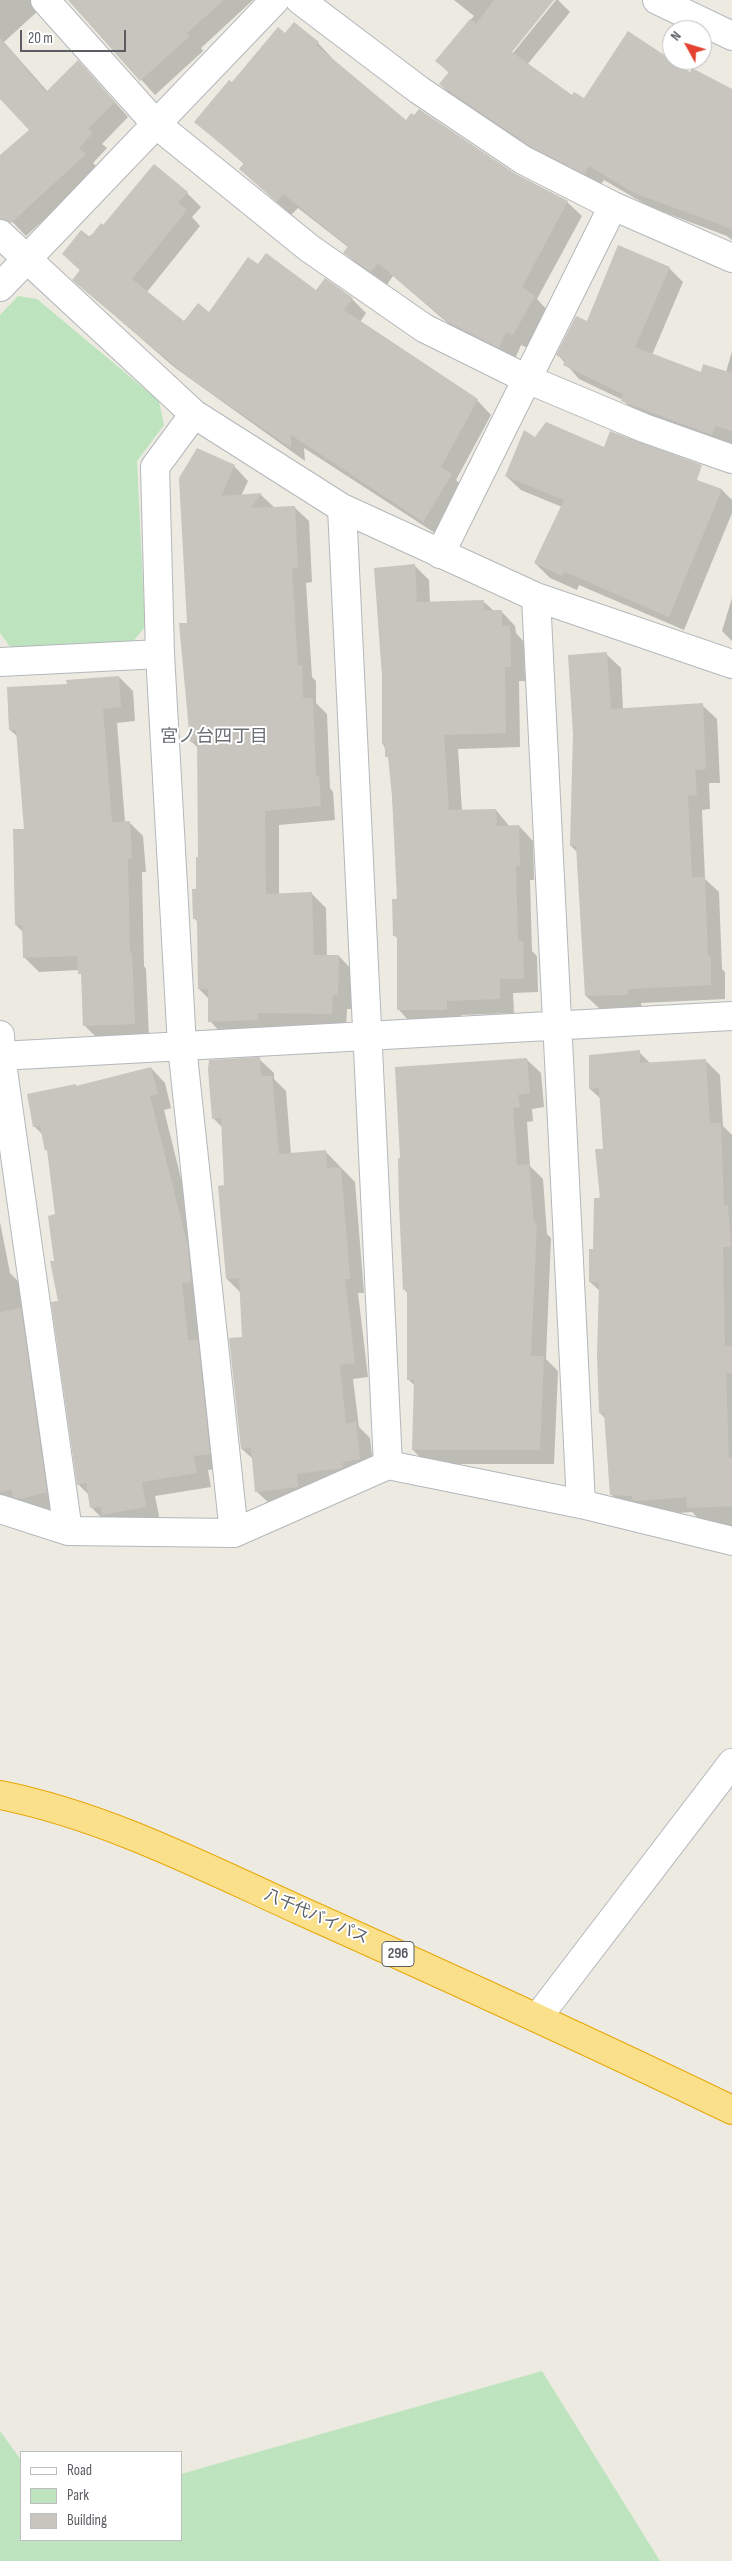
<!DOCTYPE html>
<html>
<head>
<meta charset="utf-8">
<style>
	body { margin:0 }
	#map { position:relative; width:732px; height:2561px; overflow:hidden; background:#eceae1; font-family:"Sofia Sans Condensed",sans-serif }
	canvas { display:block }
	.legend { position:absolute; left:20px; top:2451px; width:162px; height:90px; box-sizing:border-box; background:#fff; border:1px solid #bdbec0; margin:0; padding:6px 9px; list-style:none; font-size:15px; color:#5a5d62 }
	.legend li { display:flex; align-items:center; gap:10px; height:25px }
	.legend b { width:25px; border:1px solid #bdbec0 }
	.north { position:absolute; left:662px; top:20px; width:50px; height:50px; box-sizing:border-box; background:#fff; border:1px solid #bdbec0; border-radius:50%; rotate:309deg; font-size:14px; font-weight:700; line-height:20px; text-align:center; color:#5a5d62 }
	.north::after { content:''; display:block; margin:auto; width:18px; height:22px; background:#e4412f; clip-path:polygon(50% 0,100% 100%,50% 72%,0 100%) }
	.scale { position:absolute; left:20px; top:30px; width:106px; height:22px; box-sizing:border-box; border:2px solid #5a5d62; border-top:0; padding-left:6px; font-size:15px; line-height:18px; white-space:nowrap; color:#5a5d62; -webkit-text-stroke:4px #fff; paint-order:stroke }
</style>
</head>
<body>
<div id="map">
<canvas width="732" height="2561"></canvas>
<ul class="legend">
<li><b style="height:6px;background:#fff"></b>Road</li>
<li><b style="height:14px;background:#bde4be"></b>Park</li>
<li><b style="height:14px;background:#c8c4be"></b>Building</li>
</ul>
<div class="north">N</div>
<div class="scale">20 m</div>
</div>
<script>
const ctx = document.querySelector('canvas').getContext('2d');
ctx.lineJoin = 'round';
function paint(path, color) { ctx.fillStyle = color; ctx.fill(path, 'evenodd'); }
function stroke(path, color, width, dash) { ctx.strokeStyle = color; ctx.lineWidth = width; ctx.lineCap = dash ? 'butt' : 'round'; ctx.setLineDash(dash || []); ctx.stroke(path); }
function drawText(font, color, halo, rows, align = 'center') {
  ctx.font = font + ' "Sofia Sans Condensed","Noto Sans JP",sans-serif'; ctx.lineWidth = 4; ctx.setLineDash([]); ctx.textBaseline = 'middle'; ctx.strokeStyle = halo; ctx.fillStyle = color; for (const [text, x, y, turn = 0] of rows) {
    ctx.save(); ctx.translate(x, y); ctx.rotate((+turn || 0) * Math.PI / 180); ctx.textAlign = isNaN(turn) ? turn : align; if (halo) ctx.strokeText(text, 0, 0); ctx.fillText(text, 0, 0); ctx.restore();
  }
}
paint(new Path2D(`
	M18 296 37 299 159 401 164 425 137 461 145 627 131 644 11 648 0 633V315Z
	M542 2371 660 2561H0V2431L21 2460V2540H181V2474Z`), '#bde4be');
paint(new Path2D(`
	M0 0H50L4 42 48 92 92 76 128 117 102 144 107 148 93 163 99 169 26 236 0 209V157L31 130 0 96Z
	M70 0H253L201 48 203 51 155 95Z
	M454 0H552L507 57 509 58 556 0H558L570 12 527 65 573 96 584 99 690 74 732 96V240L727 236 650 207 604 180 599 187 547 161 454 98 440 84 449 73 437 61 474 16Z
	M285 35 318 43 332 58 331 59 406 122 567 202 582 216 537 299 548 311 528 348 521 345 514 361 464 337 393 276 386 286 359 267 345 252 348 247 298 208 291 215 240 169 244 164 196 122 232 84Z
	M187 193 201 207 192 217 200 226 147 292 184 322 209 314 258 266 317 292 352 299 366 313 360 322 477 400 491 415 456 480 465 489 438 535 304 448 305 461 174 367 74 280 81 271 63 254 103 227Z
	M669 268 683 282 652 355 701 374 726 372 732 351V446L637 415 623 400 579 379 558 355 587 323Z
	M535 439 722 490 732 500V513L684 630 579 585 577 590 550 578 535 563 562 507 521 490 506 476Z
	M234 466 248 481 241 496 261 495 275 508 294 507 309 521 312 582 306 583 312 677 316 681V703L327 714 330 788 333 792 335 820 279 825V894L311 893 326 908 327 956H339L353 971 352 1009H347L346 1028 271 1027 272 1034 224 1036 210 1021 209 999 199 989V923L194 918 200 859 199 749 191 741 189 624 180 478Z
	M415 566 429 580 430 603 484 602 494 611H501L515 626 516 633 524 642 525 681H519L520 747 458 749 462 811 496 810 510 827 519 826 533 841 534 880H530L532 951 537 956 538 992 513 993 514 1013 461 1015V1024H412L398 1009V939L395 936 399 900 390 760 383 744Z
	M732 598V641L722 631Z
	M606 654 621 668 623 709 702 705 717 719 720 783H709L710 809 702 810 705 879 719 892 722 969 725 972V999L641 1003 642 1009 601 1010 586 996 577 852 571 846Z
	M119 677 133 691 135 721 117 723 125 822H129L143 836 146 872H142L144 966 146 969 149 1038 99 1040 84 1025 83 978 79 970 39 972 24 957 23 932 16 925 25 830 18 737 10 730 68 685Z
	M639 1052 651 1064 705 1060 720 1075 723 1126 732 1135V1528L721 1529 714 1521 702 1522 692 1512 651 1515 625 1509 611 1494 605 1418 600 1413V1291L590 1282 605 1150 601 1099 590 1089Z
	M259 1059 274 1073V1079L286 1091 291 1154 325 1151 355 1182 364 1293H358L368 1377 353 1379 359 1427 370 1438 374 1473 271 1505 256 1491 254 1460 242 1449 244 1338 241 1293 227 1279 223 1128 213 1118Z
	M526 1059 541 1073 544 1107 532 1109 533 1121 527 1122 530 1166 543 1179 547 1234 551 1238 546 1359 558 1371 554 1464H427L413 1450 415 1386 408 1379V1294L404 1289Z
	M151 1068 165 1083 171 1108 164 1110 202 1263 224 1468 208 1470 211 1487 155 1496 160 1521 106 1522 92 1508 89 1495 78 1484 57 1216 49 1153 43 1135 34 1126 75 1085 78 1087Z
	M0 1222 10 1273 22 1285 60 1507 35 1513 0 1498Z`), '#0003');
paint(new Path2D(`
	M68 0H224L187 33 190 36 140 81Z
	M494 0H554L512 52 572 95 574 92 584 98 628 31 690 72 692 68 732 89V229L634 193 589 166 584 174 531 147 439 84 449 72 435 61 470 19 476 24Z
	M294 22 319 42 316 45 406 120 411 113 414 115 419 109 514 173 568 201 522 287 535 296 513 335 506 332 499 348 448 322 378 263 371 272 343 253 348 246 283 194 277 202 239 169 244 163 194 122 229 80 232 82 278 27 285 33Z
	M0 38 46 92 78 60 115 102 88 129 93 133 79 148 86 154 11 223 0 219V155L29 130 0 99Z
	M154 164 188 192 178 203 187 210 132 279 184 321 198 303 209 312 248 257 258 264 266 253 316 290 325 278 353 298 344 310 478 399 441 467 452 474 423 522 291 435V448L187 376 72 280 80 270 62 254 81 230 90 237 101 223 103 225Z
	M618 245 670 267 635 347 701 372 703 364 732 373V431L715 426 712 435 621 401 623 394 563 365 565 360 556 355 576 316 587 321Z
	M546 422 604 447 610 431 702 465 697 480 722 489 669 617 565 572 562 576 534 563 564 500 505 476 524 430 535 437Z
	M197 448 235 465 221 496 262 493 251 508 295 506 298 568 292 569 298 665H302L303 698H313L316 776H319L321 806 265 811 266 894 312 892 314 955H339L338 995H333L332 1014 258 1013V1020L208 1022V989H198L197 919H193L192 889H196V857H198L197 741 190 742 179 623H187L179 478Z
	M415 564 417 602 484 600V610H502V626H510L511 667H505L506 733 444 735 449 810 496 809 497 826 519 825 520 866H516L518 941H523L524 979H500V999L447 1001V1010H397V936H393L392 899H397L392 796 388 757H385V744H382V676L374 568Z
	M607 652 611 709 703 703 706 769 695 770 697 795 688 796 692 877H705L708 956H711V985L628 989V995L585 996 576 846H570L573 734 568 655Z
	M119 676 121 707 103 709 112 822 130 821 132 858 128 859 130 953H132L135 1024 83 1026 81 974H78L77 956 23 958 22 925H15L13 829H24L16 730H9L7 687 67 684 66 680Z
	M640 1050V1063L706 1059 710 1123H721L724 1205H728L731 1247H723L725 1346H732V1373H726L729 1458H732V1506L687 1508 686 1497 636 1501 632 1500V1496L610 1495 604 1413H599L597 1356 599 1283 589 1282V1249H593L594 1198H600L595 1149H603L599 1088 589 1089V1055Z
	M260 1057 261 1076H272L279 1154 326 1150 327 1168 341 1167 350 1279H345L355 1363 340 1365 346 1424 356 1422 360 1459 343 1462V1468L297 1474 298 1487 255 1492 251 1448 241 1449 229 1338 242 1337 239 1278 226 1279 218 1186 224 1185 221 1118 212 1119 208 1069 209 1060Z
	M527 1058 530 1093 518 1095 520 1107 513 1108 517 1165 529 1164 534 1223H537L531 1356H544L540 1450H412L414 1380H407V1289L403 1290 399 1204 398 1158H400L395 1067Z
	M151 1067 158 1094 150 1096 188 1247 191 1282 182 1283 188 1340H198L210 1454 194 1456 197 1473 142 1482 146 1507 102 1515 101 1507 90 1508 86 1483 77 1485 51 1302 58 1301 50 1261H54L48 1216 55 1214 47 1150 45 1151 40 1126 33 1127 27 1094 76 1084V1086Z
	M21 1308 47 1492 20 1499 13 1497 11 1489 0 1492V1312Z`), '#c8c4be');
const street = new Path2D(`
	M45 0 156 124 309 248 424 328 527 379 644 428 732 459
	M300 0 419 90 523 160 613 206 732 258
	M0 234 194 414 342 508 536 597 732 664
	M0 287 275 0
	M194 414 155 467 160 654 182 1046 234 1533
	M342 508 388 1465
	M440 554 613 206
	M536 597 581 1504
	M0 662 160 654
	M0 1035 1 1056 68 1531
	M0 1056 732 1016
	M0 1509 68 1531 234 1533 388 1465 581 1504 732 1541
	M538 2017 732 1763`);
const secondary = new Path2D(`
	M657 0 732 36`);
const highway = new Path2D(`
	M0 1795C105 1816 202 1866 299 1910 444 1975 589 2041 732 2110`);
stroke(street, '#b4b7bb', 30);
stroke(secondary, '#b5b8bd', 30);
stroke(highway, '#e8a606', 30);
stroke(street, '#fff', 28);
stroke(secondary, '#fff', 28);
stroke(highway, '#fae08a', 28);
for (const [x, y, w] of [
	[398,1954,32]
]) { const box = new Path2D(); box.roundRect(x - w / 2, y - 12.5, w, 25, 4); ctx.fillStyle = '#fff'; ctx.fill(box); stroke(box, '#5a5d62', 1); }
drawText('bold 15px', '#5a5d62', null, [
	["296",398,1954]
]);
drawText('16px', '#5a5d62', '#fff', [
	["八千代バイパス",316,1917,24]
]);
drawText('18px', '#6b6f74', '#fff', [
	["宮ノ台四丁目",214,737]
]);
</script>
</body>
</html>
